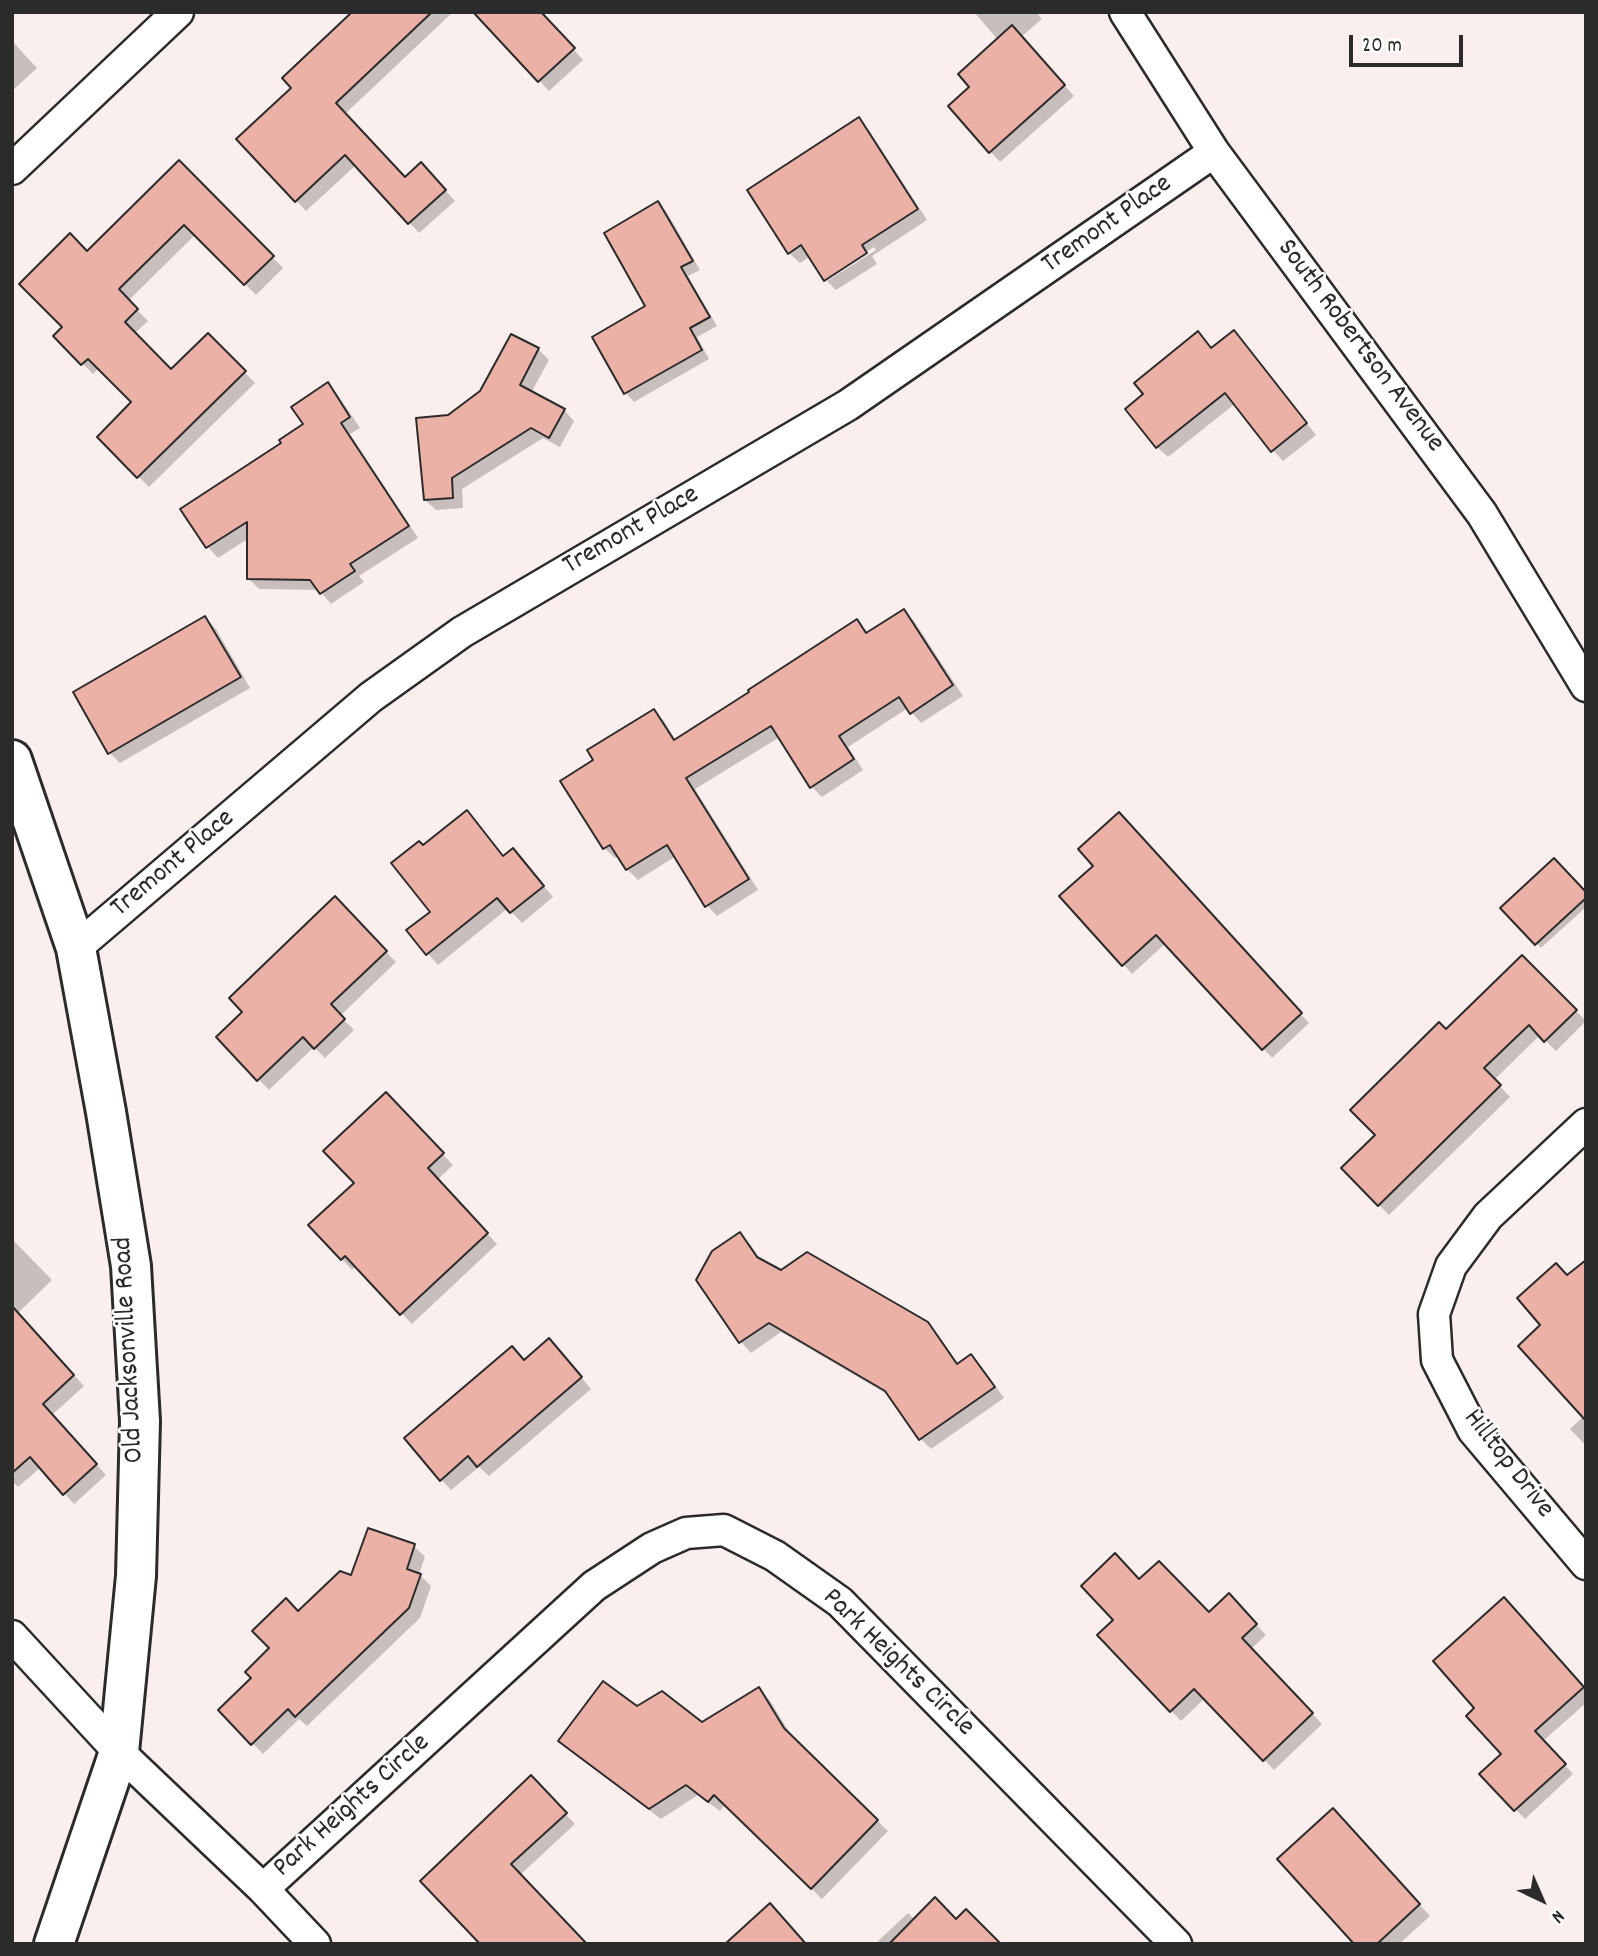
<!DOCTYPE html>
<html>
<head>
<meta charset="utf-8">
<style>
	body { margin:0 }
	#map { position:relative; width:1598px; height:1956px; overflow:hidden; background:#fbefed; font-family:Dekko,sans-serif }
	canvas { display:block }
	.frame { position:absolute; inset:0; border:14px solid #2b2b2b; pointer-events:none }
	.north { position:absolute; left:1507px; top:1865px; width:70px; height:70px; -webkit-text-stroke:5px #fff; paint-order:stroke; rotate:136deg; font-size:19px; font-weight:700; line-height:28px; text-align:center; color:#2b2b2b }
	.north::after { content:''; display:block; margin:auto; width:24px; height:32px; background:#2b2b2b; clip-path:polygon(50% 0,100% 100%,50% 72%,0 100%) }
	.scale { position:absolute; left:1349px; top:35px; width:114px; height:32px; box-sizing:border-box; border:4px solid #2b2b2b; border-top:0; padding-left:9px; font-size:21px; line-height:24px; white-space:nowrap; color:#2b2b2b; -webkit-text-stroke:5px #fff; paint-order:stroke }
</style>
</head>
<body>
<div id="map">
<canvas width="1598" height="1956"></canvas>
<div class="frame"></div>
<div class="north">N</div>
<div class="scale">20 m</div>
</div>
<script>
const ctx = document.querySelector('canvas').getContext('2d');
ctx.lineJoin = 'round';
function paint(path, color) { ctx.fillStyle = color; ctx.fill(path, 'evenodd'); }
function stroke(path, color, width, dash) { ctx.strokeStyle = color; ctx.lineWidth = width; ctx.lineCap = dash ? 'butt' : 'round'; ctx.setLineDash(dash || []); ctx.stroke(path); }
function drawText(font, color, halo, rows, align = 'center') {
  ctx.font = font + ' Dekko,sans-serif'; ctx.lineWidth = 5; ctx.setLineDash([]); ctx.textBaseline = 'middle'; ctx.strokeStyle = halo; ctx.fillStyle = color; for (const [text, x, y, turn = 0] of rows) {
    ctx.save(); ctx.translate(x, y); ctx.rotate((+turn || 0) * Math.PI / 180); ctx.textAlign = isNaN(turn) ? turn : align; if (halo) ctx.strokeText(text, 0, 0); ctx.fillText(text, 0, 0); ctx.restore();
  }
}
paint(new Path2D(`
	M355 12H453L345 114 405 179 431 175 455 201 419 233 356 165 306 211 239 139 293 88Z
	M475 12 554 27 583 60 549 91Z
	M974 12H1036L1042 19 1021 37 1074 96 1000 162 990 151 998 40Z
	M12 41 37 68 12 91Z
	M858 119 869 130 927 220 872 256 877 264 836 290 827 281 876 250 874 247 825 278 811 256 800 263 789 253Z
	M179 162 283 268 256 295 196 234 128 301 148 321 134 334 171 371 208 335 255 383 149 487 99 437 134 402 99 368 93 374 55 336 65 328 87 253Z
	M658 203 666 211 700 270 688 276 717 326 697 337 709 359 634 402 626 393 594 337 647 306Z
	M1198 334 1213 349 1244 343 1316 435 1283 461 1273 450 1236 403 1168 457 1157 447Z
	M538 349 549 360 531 393 564 410 574 421 560 447 543 438 462 489 463 508 436 510 425 500 448 417Z
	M328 384 338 395 360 428 350 434 418 538 359 576 364 582 331 604 319 590 259 589 249 579V538L218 558 208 547 183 510 284 443 305 425Z
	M904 611 914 621 963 696 921 723 908 708 848 747 863 770 822 797 812 787 780 737 695 789 758 890 717 916 707 905 676 856 638 880 627 869 619 856 615 858 604 848 596 761 653 711 664 721 676 741 857 621 869 633Z
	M205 618 216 629 250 688 120 763 110 753Z
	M477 823 504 857 513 850 553 897 522 923 508 908 438 965 408 931 433 912 424 847Z
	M1127 823 1309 1023 1272 1058 1166 943 1132 974 1062 896 1095 866Z
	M1586 894V907L1541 948 1503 908Z
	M335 899 396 962 340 1016 354 1030 325 1058 314 1047 269 1090 218 1037 245 1012Z
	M1522 957 1586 1021 1556 1051 1540 1035 1494 1080 1510 1097 1389 1215 1343 1169 1378 1135 1446 1032Z
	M396 1105 453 1165 437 1180 497 1244 412 1324 356 1266 352 1270 311 1225 356 1183Z
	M740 1234 750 1244 762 1261 781 1272 927 1324 938 1335 959 1365 971 1356 982 1367 1004 1398 931 1449 921 1439 892 1397 781 1332 751 1353 741 1342 698 1280Z
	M12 1239 52 1280 18 1313 84 1386 52 1415 106 1475 74 1504 41 1467 18 1487 12 1481Z
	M1586 1262V1446L1570 1429 1584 1416 1543 1326 1567 1277Z
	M559 1351 591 1389 489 1476 479 1467 451 1490 441 1479 525 1361Z
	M414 1546 425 1557 419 1574 431 1586 420 1618 307 1726 299 1719 263 1754 220 1710 253 1678 272 1648 298 1613Z
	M1140 1581 1209 1614 1239 1606 1266 1635 1251 1649 1322 1724 1274 1770 1205 1698 1181 1721 1099 1635 1116 1620Z
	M1513 1609 1586 1690V1703L1543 1741 1573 1774 1525 1819 1482 1774 1503 1754 1477 1708Z
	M759 1689 769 1699 794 1740 888 1831 822 1899 725 1804 720 1811 698 1795 661 1819 571 1751 560 1741 637 1709 702 1724Z
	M531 1778 575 1824 520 1875 482 1944Z
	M1343 1821 1430 1916 1399 1944H1356Z
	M908 1913 915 1920 956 1921 998 1944H875Z`), '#0003');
const building = new Path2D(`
	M352 12H432L336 103 405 177 421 162 446 190 408 224 345 155 295 202 236 139 291 88 282 78Z
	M473 12H541L575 48 538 82Z
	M1012 25 1065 85 989 153 948 106 969 87 958 74Z
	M859 117 918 209 862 245 867 253 824 281 801 245 788 254 747 190Z
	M179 160 274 256 244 285 184 225 119 289 138 309 125 322 171 369 208 333 246 371 137 478 97 437 131 402 88 359 81 365 53 336 62 327 19 284 70 233 87 251Z
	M658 201 693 261 681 267 710 317 690 328 702 350 624 394 592 337 645 306 604 233Z
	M1234 330 1307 423 1271 452 1225 393 1156 448 1125 409 1143 394 1134 383 1198 331 1211 348Z
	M511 334 539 348 520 385 565 409 549 438 531 428 452 478 453 498 424 500 416 418 448 415 480 391Z
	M328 382 350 417 341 423 409 526 350 564 355 571 320 594 310 580 247 579V522L206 548 180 509 281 443 279 440 303 424 291 407Z
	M904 609 953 685 910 714 899 697 839 736 854 759 810 788 771 726 686 778 749 879 705 907 667 845 626 870 610 845 603 849 560 781 593 760 587 750 654 709 674 740 749 692 748 690 857 619 866 633Z
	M205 616 241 677 108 754 73 692Z
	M467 810 503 856 513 848 544 886 510 913 497 898 426 955 406 930 430 912 391 863 419 841 423 845Z
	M1119 812 1302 1013 1262 1050 1156 935 1122 966 1059 896 1093 866 1078 849Z
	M1554 858 1586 892V898L1535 945 1500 908Z
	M335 896 387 951 331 1004 345 1019 314 1049 303 1037 257 1081 216 1037 242 1012 229 998Z
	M1522 955 1577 1010 1544 1042 1529 1025 1484 1068 1501 1085 1378 1206 1341 1168 1375 1135 1350 1110 1439 1022 1446 1029Z
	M386 1092 444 1153 428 1168 488 1233 400 1315 345 1256 341 1260 308 1225 354 1183 323 1151Z
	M740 1232 757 1257 781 1270 807 1252 928 1322 957 1364 971 1354 995 1387 919 1440 885 1391 769 1323 739 1343 696 1280 712 1251Z
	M1586 1260V1421L1518 1346 1540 1325 1517 1298 1556 1263 1567 1275Z
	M12 1306 74 1375 43 1404 97 1464 63 1495 30 1457 12 1473Z
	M549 1338 582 1377 477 1467 468 1456 440 1481 404 1438 512 1346 524 1360Z
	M368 1528 415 1544 407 1569 421 1574 409 1608 295 1717 288 1709 251 1745 218 1710 251 1678 245 1672 269 1648 252 1631 286 1598 298 1611 340 1571 351 1575Z
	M1115 1553 1139 1579 1159 1561 1209 1612 1229 1593 1257 1624 1242 1638 1313 1713 1263 1761 1194 1689 1170 1712 1097 1635 1113 1620 1081 1586Z
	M1504 1597 1584 1687 1535 1731 1566 1764 1514 1811 1479 1774 1501 1754 1466 1716 1474 1708 1433 1661Z
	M603 1681 637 1706 662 1691 702 1722 759 1687 784 1728 878 1820 811 1889 714 1795 708 1802 686 1785 649 1809 558 1741Z
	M531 1775 567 1813 511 1864 587 1944H480L420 1881Z
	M1333 1808 1420 1904 1377 1944H1354L1277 1859Z
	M935 1897 956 1919 966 1909 1001 1944H889Z
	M770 1903 806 1944H725Z`);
paint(building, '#ebb1a6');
stroke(building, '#2b2b2b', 2);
const street = new Path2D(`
	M1125 12 1214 152 1482 514 1586 686
	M12 169 178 12
	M76 948 371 697 462 632 848 405 1214 152
	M1586 1124 1488 1216 1451 1266 1434 1314 1437 1360 1473 1430 1586 1564
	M12 1636 119 1752 263 1889 315 1944
	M263 1889 594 1586 652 1548 686 1533 724 1530 775 1556 840 1602 1176 1944`);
const secondary = new Path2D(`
	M12 760 76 948 106 1112 131 1266 140 1421 136 1576 119 1752 54 1944`);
stroke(street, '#2b2b2b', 35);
stroke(secondary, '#2b2b2b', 44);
stroke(street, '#fff', 30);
stroke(secondary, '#fff', 38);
drawText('28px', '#2b2b2b', '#fff', [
	["Tremont Place",1108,226,-35],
	["South Robertson Avenue",1359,347,53],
	["Tremont Place",632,532,-30],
	["Tremont Place",174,865,-40],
	["Old Jacksonville Road",131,1350,-93],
	["Hilltop Drive",1507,1465,52],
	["Park Heights Circle",897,1664,44],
	["Park Heights Circle",353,1807,-42]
]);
</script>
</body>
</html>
